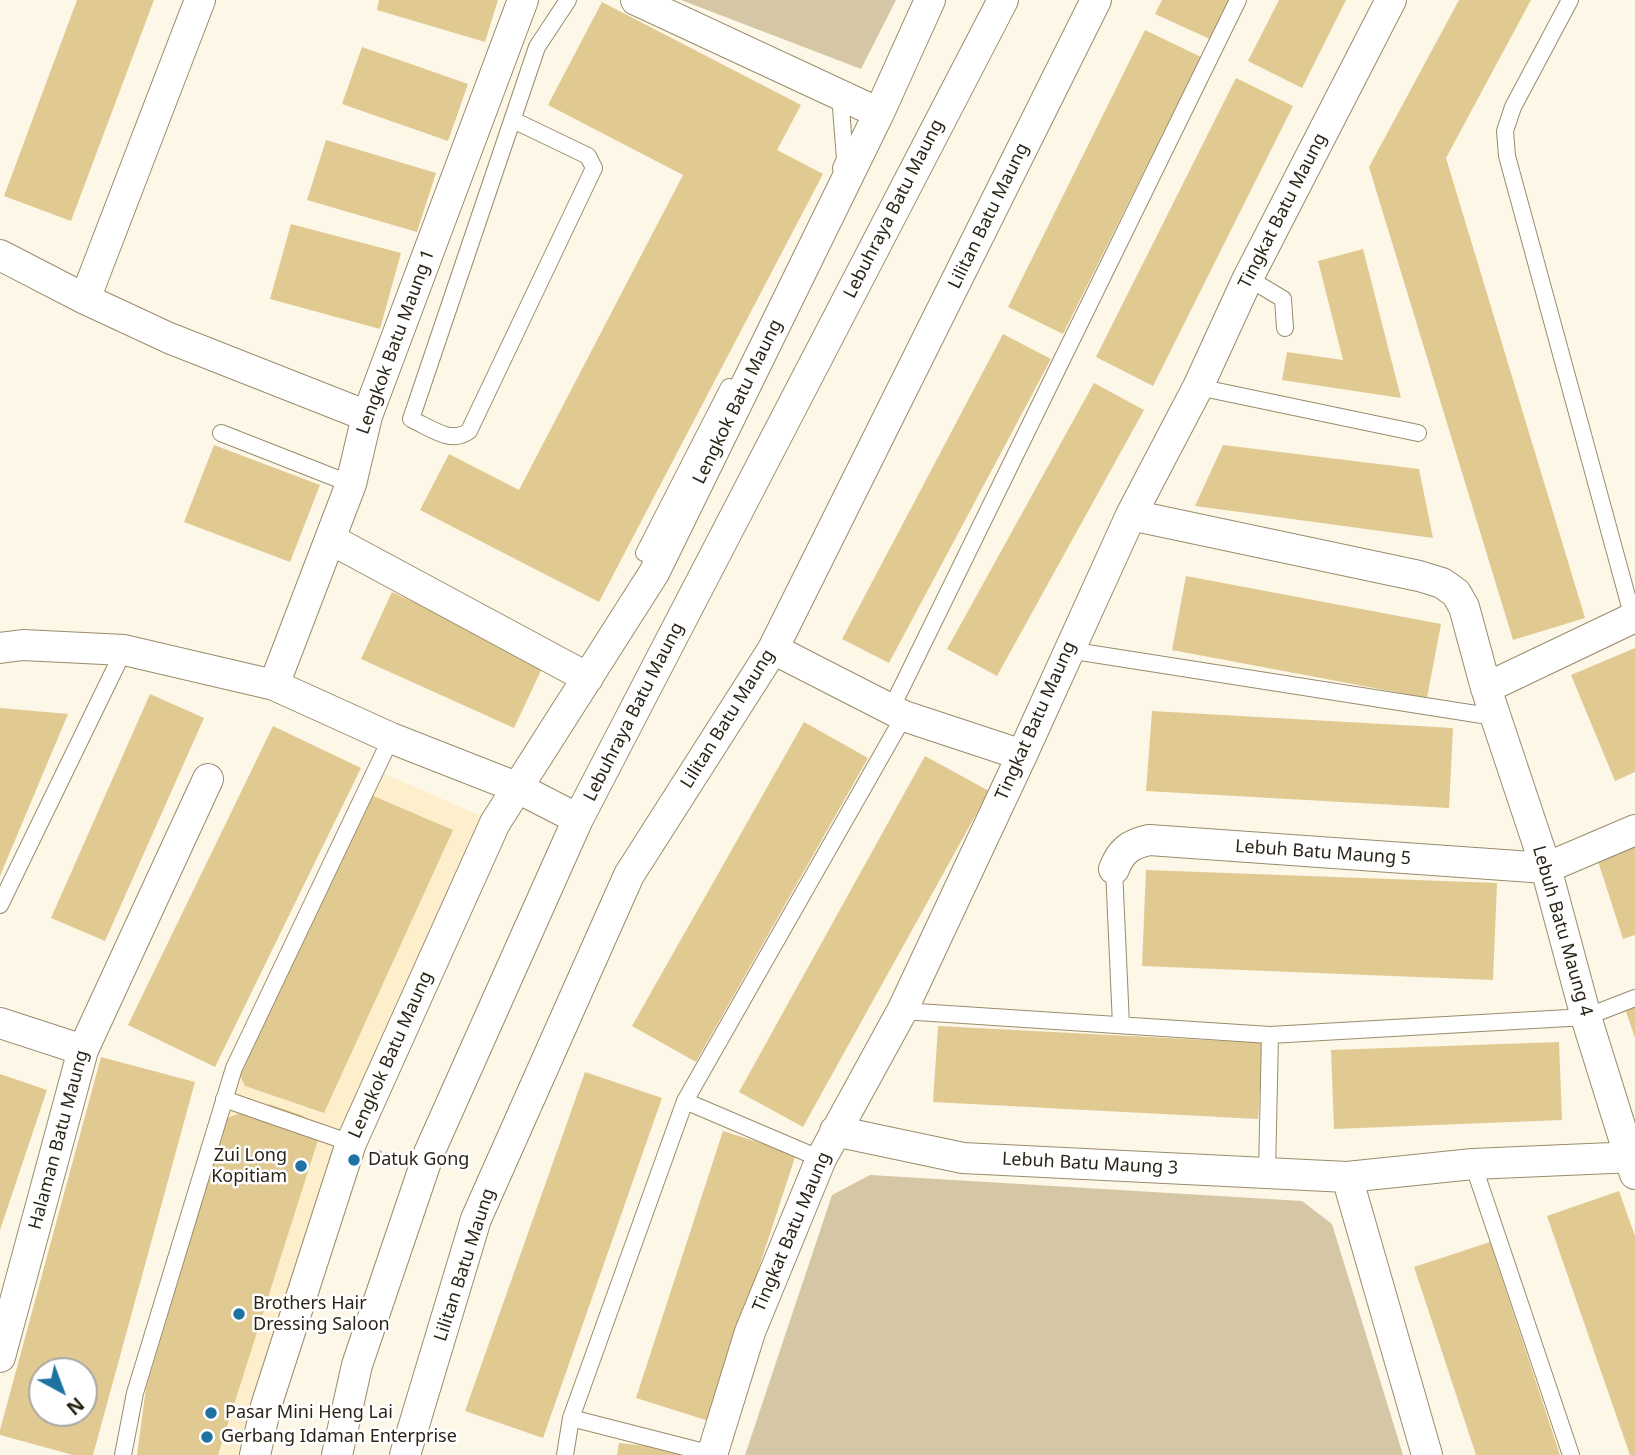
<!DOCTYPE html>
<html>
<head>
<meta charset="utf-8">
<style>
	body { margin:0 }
	#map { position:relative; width:1635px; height:1455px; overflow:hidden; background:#fdf7e8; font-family:"Noto Sans",sans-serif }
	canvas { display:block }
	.north { position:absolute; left:28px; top:1357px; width:70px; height:70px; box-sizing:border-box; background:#fff; border:2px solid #aaa8a3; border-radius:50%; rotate:139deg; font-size:19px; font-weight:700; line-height:28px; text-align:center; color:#2b2518 }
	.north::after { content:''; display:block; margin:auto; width:24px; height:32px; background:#1e73a3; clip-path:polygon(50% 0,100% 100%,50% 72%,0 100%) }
</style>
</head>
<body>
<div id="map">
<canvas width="1635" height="1455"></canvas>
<div class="north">N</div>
</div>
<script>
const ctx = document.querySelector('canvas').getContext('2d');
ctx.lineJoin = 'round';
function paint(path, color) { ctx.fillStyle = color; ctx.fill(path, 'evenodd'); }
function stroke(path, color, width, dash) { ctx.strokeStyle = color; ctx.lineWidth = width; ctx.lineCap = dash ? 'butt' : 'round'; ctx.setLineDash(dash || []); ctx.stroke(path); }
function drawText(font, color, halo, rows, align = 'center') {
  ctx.font = font + ' "Noto Sans",sans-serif'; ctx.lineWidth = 5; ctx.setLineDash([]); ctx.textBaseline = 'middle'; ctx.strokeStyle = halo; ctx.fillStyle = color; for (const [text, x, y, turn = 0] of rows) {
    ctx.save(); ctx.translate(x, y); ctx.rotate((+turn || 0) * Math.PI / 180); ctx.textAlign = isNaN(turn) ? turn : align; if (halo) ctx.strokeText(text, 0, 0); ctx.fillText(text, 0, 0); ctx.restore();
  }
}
paint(new Path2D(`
	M380 772 486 818 250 1455H137L146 1388 239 1073Z`), '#feefcc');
paint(new Path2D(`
	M681 0H896L861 69Z
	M870 1175 1302 1201 1332 1224 1403 1455H745L832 1195Z`), '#d5c7a5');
paint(new Path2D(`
	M77 0H154L71 221 4 196Z
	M379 0H498L485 42 377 10Z
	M1162 0H1231L1212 40 1155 14Z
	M1279 0H1346L1302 88 1248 61Z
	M1459 0H1531L1446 158 1585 618 1513 640 1369 167Z
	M602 2 801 105 777 150 823 174 599 602 420 510 449 454 519 490 683 175 548 105Z
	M1145 30 1201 57 1063 334 1008 307Z
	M362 47 468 84 448 141 342 104Z
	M1236 78 1293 106 1153 386 1096 357Z
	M326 140 436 173 417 232 307 200Z
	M291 224 401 253 380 329 270 299Z
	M1363 249 1401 398 1282 380 1287 352 1343 360 1318 261Z
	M1003 334 1051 359 889 663 842 639Z
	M1094 383 1144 410 997 676 947 649Z
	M214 445 320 485 290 562 184 522Z
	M1223 445 1419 469 1433 538 1195 506Z
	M1186 576 1441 624 1427 698 1172 650Z
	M392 592 545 662 514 728 361 659Z
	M1635 648V772L1615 781 1571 675Z
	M150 694 204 718 105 941 51 918Z
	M0 708 68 714 0 876Z
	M1152 711 1453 728 1449 808 1146 791Z
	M804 722 868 758 696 1062 632 1026Z
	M273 726 361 768 215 1067 128 1025Z
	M925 756 989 791 803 1127 739 1092Z
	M371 795 453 830 324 1113 245 1086 239 1073Z
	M1635 846V935L1623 939 1597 858Z
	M1146 870 1497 883 1493 980 1142 966Z
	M1635 1005V1038L1625 1009Z
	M938 1026 1263 1043 1258 1119 933 1102Z
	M1559 1042 1562 1120 1334 1129 1331 1050Z
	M101 1057 195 1082 93 1455H73L0 1435V1430ZM42 1371H84V1413H42Z
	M585 1072 662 1098 543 1438 465 1411Z
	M0 1074 47 1090 0 1230Z
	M269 1104 304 1116 298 1133 318 1140 218 1455H137L146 1388 227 1118 240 1113 264 1121Z
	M723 1131 796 1154 709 1421 636 1398Z
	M1619 1191 1635 1236V1455H1630L1547 1216Z
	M1490 1242 1560 1455H1476L1414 1267Z
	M619 1443 692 1451 691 1455H617Z`), '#e1c992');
const lane = new Path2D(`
	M1570 0 1513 107 1505 131 1507 156 1633 618
	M840 95 845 159 841 168
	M513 120 588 156 594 168 469 431C451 445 429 427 411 419L537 47 568 0
	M1248 278 1283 299 1285 328
	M1198 387 1418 433
	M221 433 351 484
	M644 553 729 387
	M1068 650 1495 717
	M891 709 1238 0
	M1114 869 1121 1025
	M0 905 124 650
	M902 1011 1270 1035 1586 1017 1635 998
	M224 1099 351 1143
	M685 1101 821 1159
	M1473 1164 1571 1455
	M1267 1173 1270 1035
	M571 1418 712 1454
	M123 1455 135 1393 234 1068 391 738
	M565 1455 571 1418 685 1101 904 716`);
const street = new Path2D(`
	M636 0 879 113
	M0 255 85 299 169 338 367 416
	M85 299 200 0
	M1131 515 1419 576 1442 583 1456 593 1464 607 1486 688 1546 868 1586 1017 1635 1174
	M330 539 588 678
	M0 648 23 645 124 650 274 685 391 738 516 787 578 819
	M773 649 904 716 1022 755
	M274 685 351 484 367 416 523 0
	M1486 688 1635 617
	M1114 869C1121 851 1130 844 1149 840L1546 868 1635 830
	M0 1023 83 1050
	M835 1131 963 1158 1347 1177 1473 1164 1635 1157
	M1347 1177 1427 1455
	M0 1357 83 1050 208 779
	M255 1455 266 1406 351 1143 495 823 654 573 879 113 930 0
	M337 1455 357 1365 429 1153 578 819 1003 0
	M405 1455 476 1219 629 875 773 649 1096 0
	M712 1455 750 1332 821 1159 902 1011 1022 755 1131 515 1198 387 1248 278 1391 0`);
stroke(lane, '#9a8c6b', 18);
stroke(street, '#9a8c6b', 32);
stroke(new Path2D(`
	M378 1152 397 1158`), '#bbb5a7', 4.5, [3.5, 3.5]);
stroke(lane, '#fff', 16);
stroke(street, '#fff', 30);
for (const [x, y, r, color] of [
	[354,1160,7,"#1e73a3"],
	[301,1166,7,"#1e73a3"],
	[239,1314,7,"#1e73a3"],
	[211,1413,7,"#1e73a3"],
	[207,1437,7,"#1e73a3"]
]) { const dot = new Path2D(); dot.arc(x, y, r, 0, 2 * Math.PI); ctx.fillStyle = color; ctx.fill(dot); stroke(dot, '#fff', 2.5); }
drawText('18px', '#2b2518', '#fff', [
	["Lebuhraya Batu Maung",894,209,-63],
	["Tingkat Batu Maung",1283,211,-63],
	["Lilitan Batu Maung",989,216,-64],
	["Lengkok Batu Maung 1",396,342,-70],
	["Lengkok Batu Maung",738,402,-64],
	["Lebuhraya Batu Maung",634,712,-63],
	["Lilitan Batu Maung",728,719,-58],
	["Tingkat Batu Maung",1036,721,-66],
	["Lebuh Batu Maung 5",1323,853,4],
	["Lebuh Batu Maung 4",1562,931,74],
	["Lengkok Batu Maung",391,1055,-66],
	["Halaman Batu Maung",59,1140,-75],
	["Lebuh Batu Maung 3",1090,1164,3],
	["Tingkat Batu Maung",792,1232,-67],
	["Lilitan Batu Maung",465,1265,-72]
]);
drawText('18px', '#2b2518', '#fff', [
	["Zui Long",287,1156,"right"],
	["Kopitiam",287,1177,"right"],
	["Datuk Gong",368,1160],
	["Brothers Hair",253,1304],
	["Dressing Saloon",253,1325],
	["Pasar Mini Heng Lai",225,1413],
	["Gerbang Idaman Enterprise",221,1437]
], 'left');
</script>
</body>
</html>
